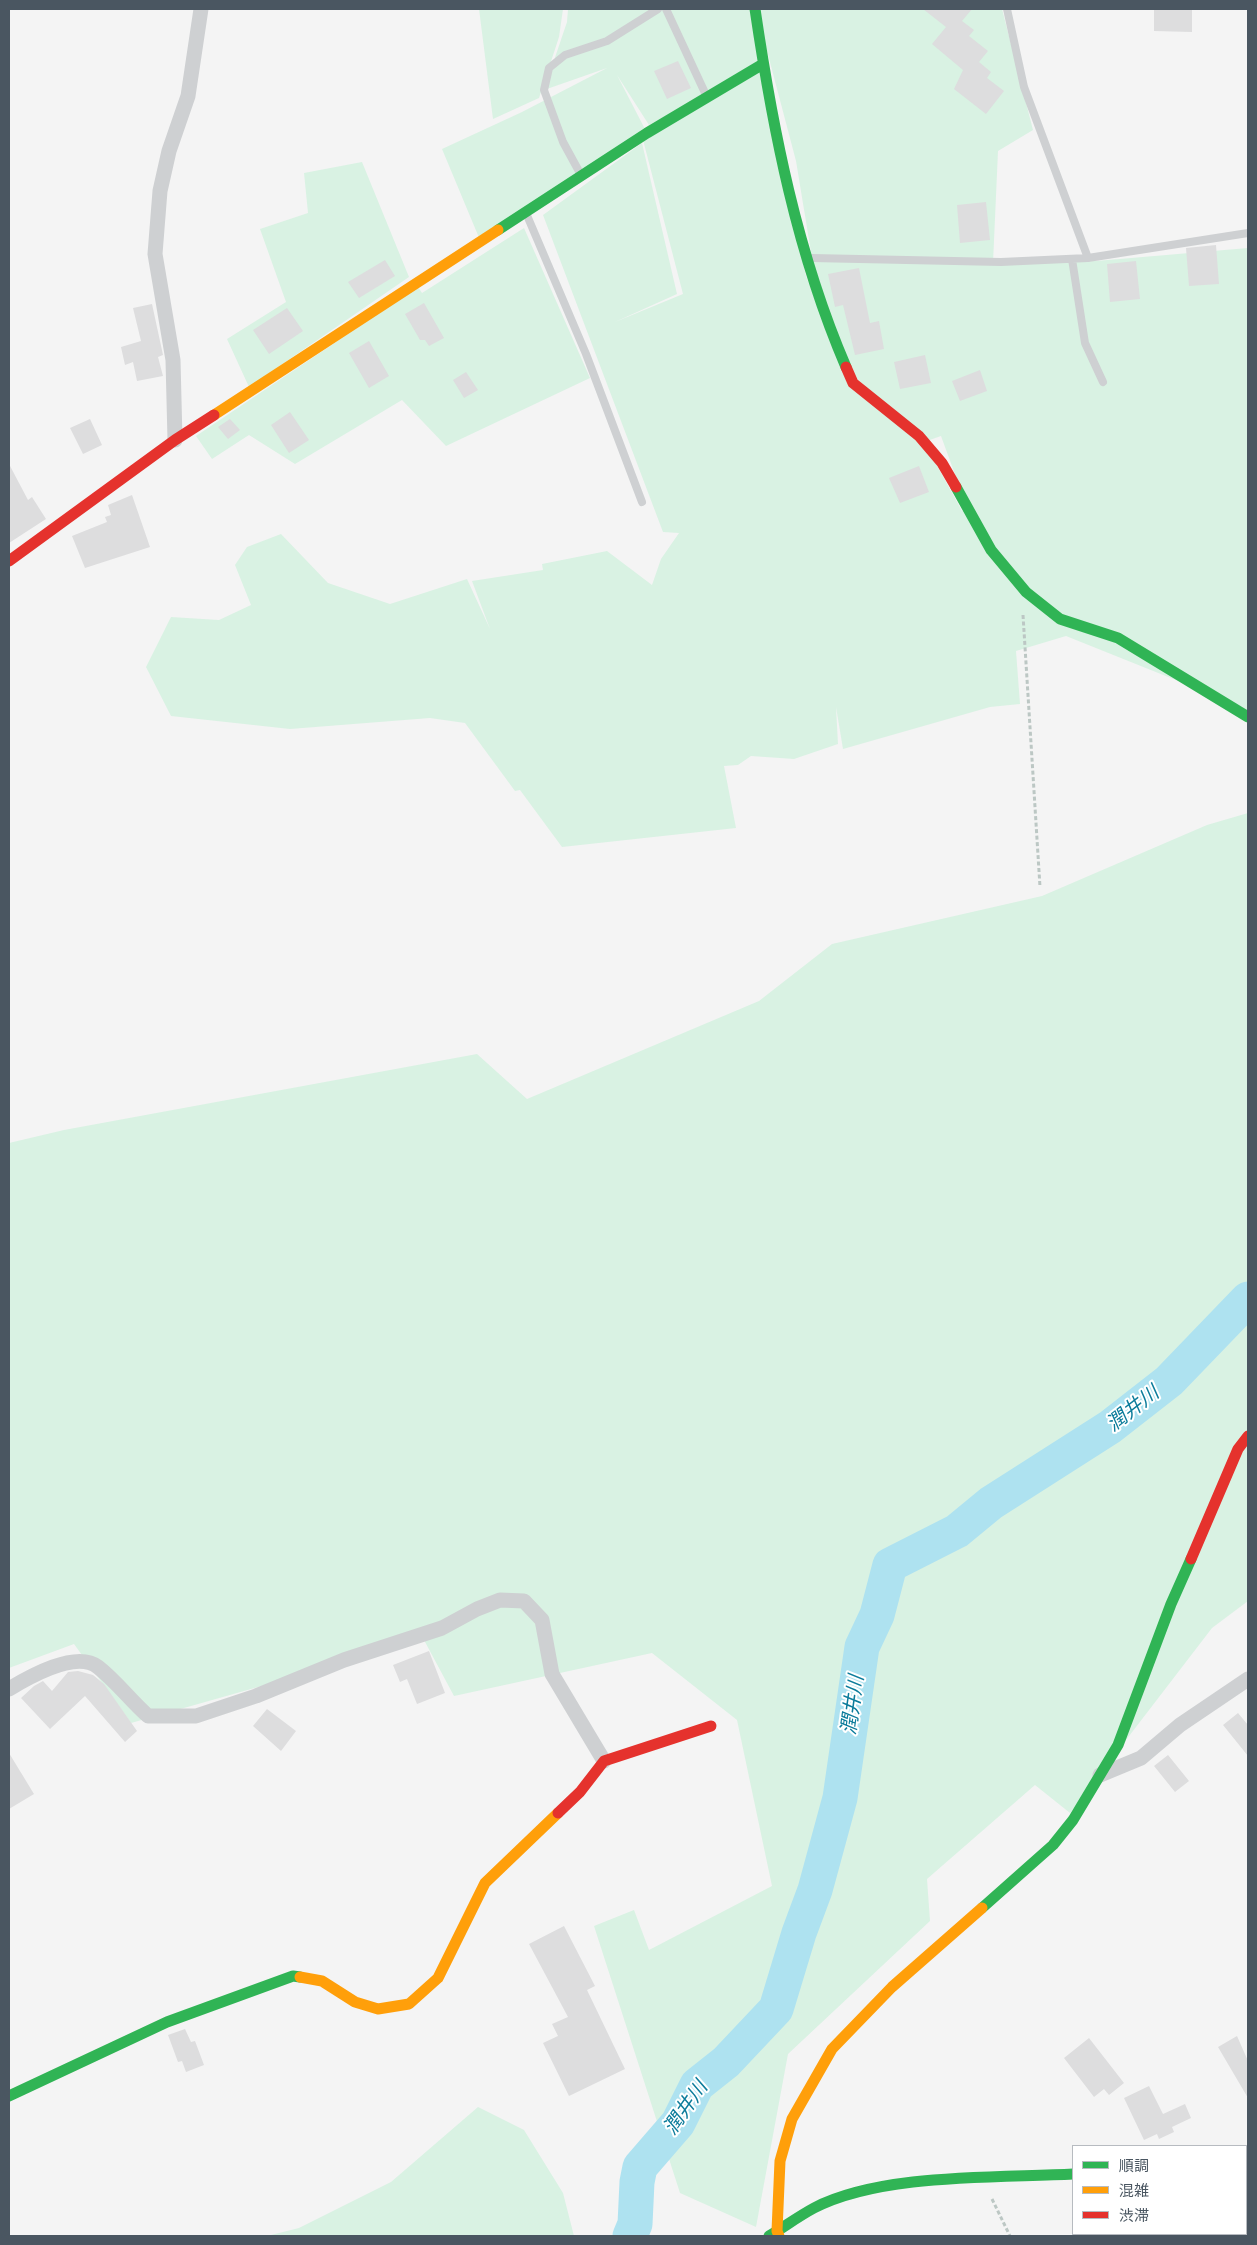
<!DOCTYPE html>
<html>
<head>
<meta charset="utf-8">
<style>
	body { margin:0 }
	#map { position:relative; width:1257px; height:2245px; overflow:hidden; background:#f4f4f4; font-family:Cabin,"Noto Sans JP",sans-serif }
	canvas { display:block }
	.frame { position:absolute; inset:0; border:10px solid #4a5661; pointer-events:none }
	.legend { position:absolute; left:1072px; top:2145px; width:175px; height:90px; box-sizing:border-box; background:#fff; border:1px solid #b7bbc0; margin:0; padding:6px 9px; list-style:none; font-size:15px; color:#4a5661 }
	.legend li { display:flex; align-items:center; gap:10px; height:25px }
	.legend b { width:25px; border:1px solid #b7bbc0 }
</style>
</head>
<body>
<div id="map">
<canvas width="1257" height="2245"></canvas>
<div class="frame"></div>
<ul class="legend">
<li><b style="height:6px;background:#30b455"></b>順調</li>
<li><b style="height:6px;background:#ff9f0a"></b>混雑</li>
<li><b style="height:6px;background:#e5322d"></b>渋滞</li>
</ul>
</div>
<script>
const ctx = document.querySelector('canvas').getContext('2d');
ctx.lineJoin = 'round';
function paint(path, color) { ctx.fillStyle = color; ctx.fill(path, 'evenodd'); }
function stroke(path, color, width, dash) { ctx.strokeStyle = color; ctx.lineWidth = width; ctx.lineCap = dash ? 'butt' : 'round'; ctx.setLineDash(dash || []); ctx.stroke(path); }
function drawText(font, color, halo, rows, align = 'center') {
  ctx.font = font + ' Cabin,"Noto Sans JP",sans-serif'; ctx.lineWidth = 4; ctx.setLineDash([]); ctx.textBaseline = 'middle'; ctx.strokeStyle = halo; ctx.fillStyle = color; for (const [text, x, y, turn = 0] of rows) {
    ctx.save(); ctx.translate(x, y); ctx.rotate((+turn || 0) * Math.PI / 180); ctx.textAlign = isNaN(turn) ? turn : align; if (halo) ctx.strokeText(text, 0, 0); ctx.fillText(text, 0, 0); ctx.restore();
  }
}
paint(new Path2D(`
	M479 9H563L559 37 539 98 493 119Z
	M568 9H753L763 64 758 66 806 276 847 382 918 437 847 369 812 258 796 161 756 9H1002L1033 130 998 151 993 263 1096 261 1248 248V717L1240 712 1243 707 1066 636 1016 651 1020 704 990 707 843 749 836 707 838 744 794 759 751 756 738 765 724 766 736 828 562 847 520 790 515 791 465 723 430 718 290 729 171 716 146 667 171 617 219 620 251 605 235 565 247 547 281 534 328 583 390 604 467 579 490 629 472 581 543 570 542 564 607 551 652 585 661 559 679 533 663 532 543 215 642 143 677 294 615 322 683 294 642 136 480 240 442 149 522 112 607 68 544 90 567 22ZM751 71 647 133 617 75 649 125ZM941 436 968 510 962 511 924 442Z
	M362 162 409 277 249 387 227 339 286 302 260 229 308 213 304 173Z
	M524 228 590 378 446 446 402 400 295 464 249 435 212 459 196 436 418 287 422 293Z
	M1248 813V1601L1212 1628 1070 1813 1035 1785 927 1879 930 1921 788 2054 756 2227 680 2193 594 1926 634 1910 649 1950 772 1886 737 1720 652 1653 454 1696 424 1640 131 1723 74 1644 9 1668V1143L64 1130 477 1054 527 1099 759 1001 832 944 1042 896 1207 825Z
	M478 2107 524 2130 563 2193 574 2236H267L299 2228 391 2182Z`), '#d9f2e3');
stroke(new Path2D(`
	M630 2236 635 2224 637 2182 640 2167 678 2123 697 2085 726 2062 776 2009 799 1933 815 1890 840 1798 862 1647 877 1615 890 1565 957 1531 991 1503 1110 1427 1169 1381 1248 1299`), '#aee2f0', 35);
paint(new Path2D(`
	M923 9H972L962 21 974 30 969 36 988 51 979 62 991 72 987 78 1004 91 986 114 954 89 963 70 932 44 946 27Z
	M1154 9 1192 10V32L1154 31Z
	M678 61 691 88 667 99 654 71Z
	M986 202 990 240 960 243 957 205Z
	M1216 245 1219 284 1189 286 1186 248Z
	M385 260 395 276 359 298 348 282Z
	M1136 261 1140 299 1110 302 1107 264Z
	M859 268 870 323 879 321 884 349 855 355 843 305 835 307 828 274Z
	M424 303 444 338 429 346 425 340H420L405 314Z
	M152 304 163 355 158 357 163 376 137 381 133 362 125 365 121 347 141 341 133 308Z
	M287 308 303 331 269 354 253 330Z
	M369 341 389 376 369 388 349 353Z
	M925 355 931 383 900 389 894 362Z
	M980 370 987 391 960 401 952 381Z
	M466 372 478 390 464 398 453 380Z
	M290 412 309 440 289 453 271 425Z
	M90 419 102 445 83 454 70 428Z
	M230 419 240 430 228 439 218 427Z
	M9 464 28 500 32 497 46 519 9 543Z
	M919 466 929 492 900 503 889 478Z
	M132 495 150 547 85 568 72 536 107 522 105 517 111 515 108 505Z
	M429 1651 445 1693 417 1704 407 1679 400 1682 393 1665Z
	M78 1671 93 1675 104 1684 137 1731 125 1742 85 1696 50 1729 21 1698 34 1686 43 1681 52 1691 68 1672Z
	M267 1709 296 1731 281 1751 253 1726Z
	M1238 1713 1248 1725V1756L1223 1725Z
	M9 1753 34 1794 9 1809Z
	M1168 1755 1189 1781 1175 1792 1154 1766Z
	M564 1926 595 1986 587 1990 625 2069 569 2096 543 2043 558 2036 552 2024 568 2017 529 1944Z
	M185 2029 191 2042 195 2041 204 2065 186 2072 182 2061 178 2062 168 2035Z
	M1237 2036 1248 2061V2098L1218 2047Z
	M1089 2038 1124 2083 1109 2095 1104 2089 1094 2097 1064 2058Z
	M1149 2086 1163 2114 1185 2104 1191 2118 1172 2127 1174 2132 1159 2139 1157 2134 1144 2140 1124 2098Z`), '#ddddde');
stroke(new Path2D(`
	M1023 615 1040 887
	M992 2199 1010 2236`), '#bcc7c4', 3, [4, 2.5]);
stroke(new Path2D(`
	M666 9 706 95
	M1007 9 1024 87 1088 258 1248 233
	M581 175 563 142 544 90 549 68 565 55 607 41 658 9
	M526 213 586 354 642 502
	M812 258 1001 262 1088 258
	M1072 259 1085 343 1103 382`), '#ced0d2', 8);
stroke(new Path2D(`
	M175 440 173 360 155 254 160 191 169 151 188 96 201 9
	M9 1689C29 1677 76 1650 98 1667 116 1681 131 1701 148 1716H196L256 1696 344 1660 442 1628 477 1609 500 1600 524 1601 542 1620 552 1674 604 1761
	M1100 1775 1141 1758 1180 1725 1248 1679`), '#ced0d2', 15);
stroke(new Path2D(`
	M755 9C773 131 797 253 846 367
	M498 230 647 133 763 64
	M956 487 991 550 1026 592 1060 619 1118 638 1248 717
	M982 1908 1053 1845 1073 1820 1118 1745 1171 1604 1191 1559
	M9 2096 167 2022 293 1976 300 1977
	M769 2236C784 2227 799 2216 814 2208 881 2173 997 2178 1073 2174`), '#30b455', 11);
stroke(new Path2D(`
	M214 415 498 230
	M300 1977 322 1981 355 2002 378 2009 409 2004 438 1978 485 1883 558 1813
	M1246 2168H1248
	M779 2236 777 2231 780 2161 792 2119 832 2049 892 1987 982 1908`), '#ff9f0a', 11);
stroke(new Path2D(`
	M846 367 853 383 919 436 942 463 956 487
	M9 561 175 440 214 415
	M1191 1559 1238 1449 1248 1436
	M558 1813 580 1792 604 1761 711 1726`), '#e5322d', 11);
drawText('italic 20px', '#0c7c9b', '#fff', [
	["潤井川",1133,1409,-38],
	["潤井川",853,1705,-82],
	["潤井川",686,2108,-55]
]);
</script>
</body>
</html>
